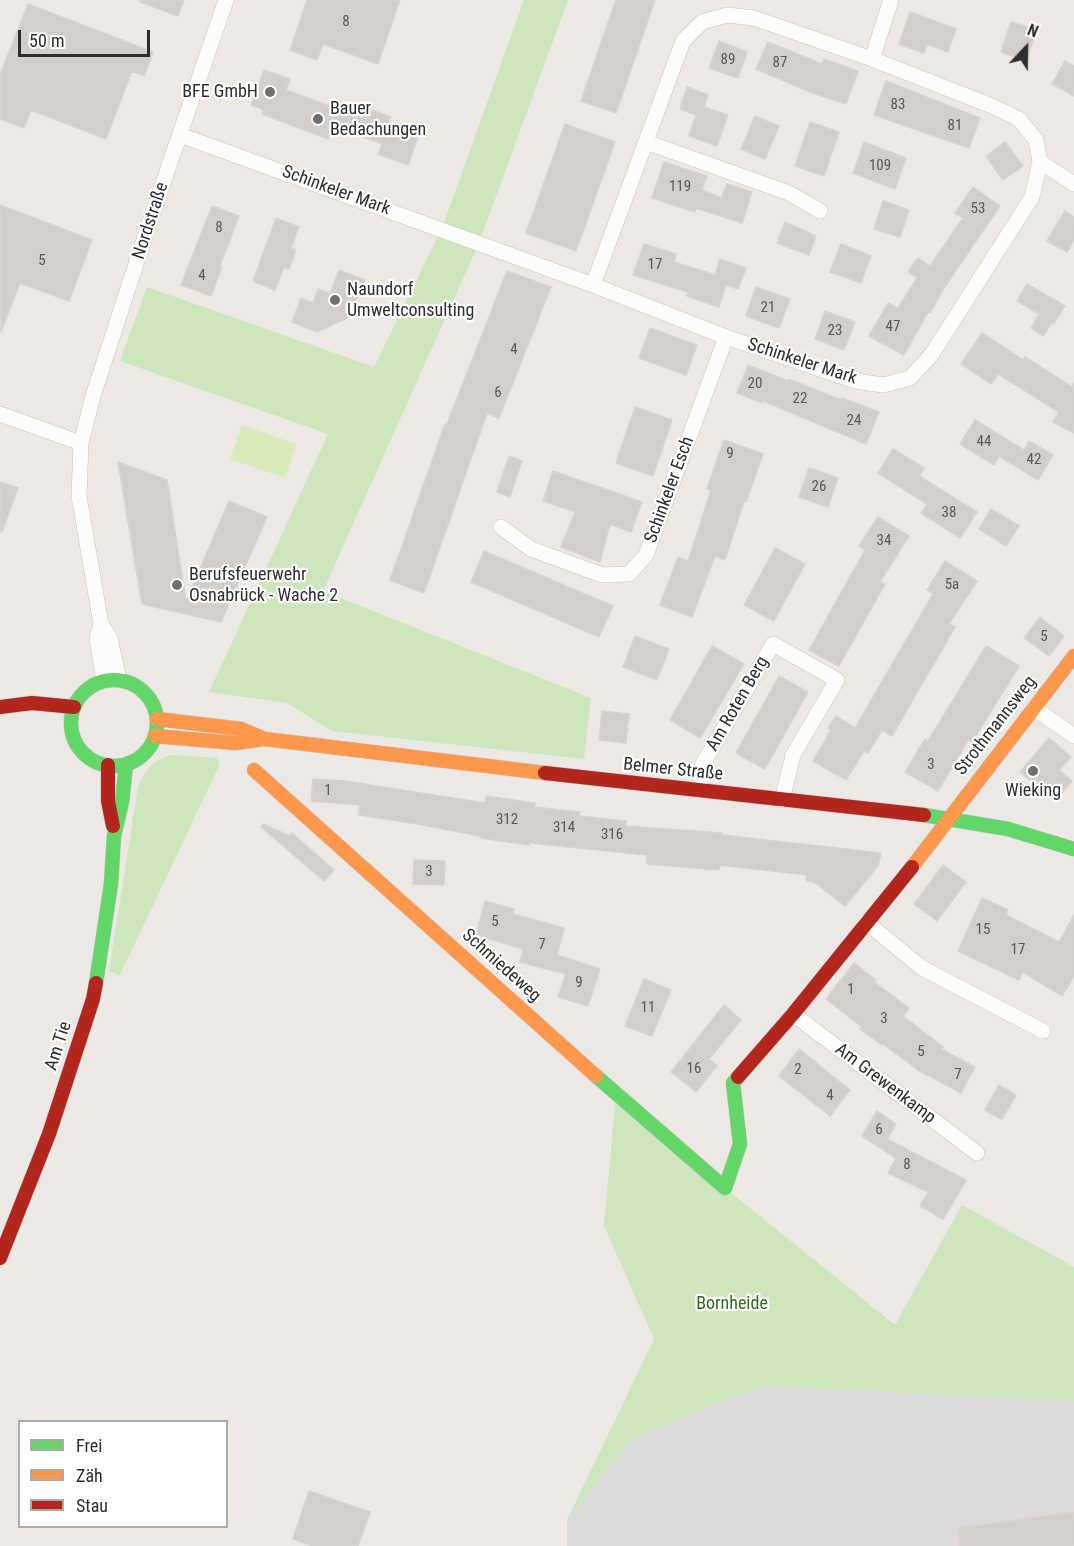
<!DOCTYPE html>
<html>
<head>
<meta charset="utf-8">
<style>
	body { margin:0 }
	#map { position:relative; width:1074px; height:1546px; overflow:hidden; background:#ece8e4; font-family:"Roboto Condensed",sans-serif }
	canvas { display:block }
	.legend { position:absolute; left:18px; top:1420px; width:210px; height:108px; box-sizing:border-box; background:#fff; border:2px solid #ababab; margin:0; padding:8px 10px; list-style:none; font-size:18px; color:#2e2e2e }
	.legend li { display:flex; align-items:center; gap:12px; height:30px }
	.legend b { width:30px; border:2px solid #ababab }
	.north { position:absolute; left:996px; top:18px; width:60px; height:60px; -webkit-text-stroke:4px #fff; paint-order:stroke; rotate:22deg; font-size:16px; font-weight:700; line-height:24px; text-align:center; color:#2e2e2e }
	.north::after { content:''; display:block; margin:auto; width:21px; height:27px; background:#2e2e2e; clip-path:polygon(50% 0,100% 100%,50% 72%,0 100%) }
	.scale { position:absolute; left:18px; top:30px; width:132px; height:27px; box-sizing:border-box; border:3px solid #2e2e2e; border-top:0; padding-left:8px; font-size:18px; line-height:21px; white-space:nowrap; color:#2e2e2e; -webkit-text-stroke:4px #fff; paint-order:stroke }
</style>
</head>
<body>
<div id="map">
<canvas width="1074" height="1546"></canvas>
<ul class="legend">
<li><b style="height:8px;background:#63d668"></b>Frei</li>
<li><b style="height:8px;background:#ff974d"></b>Zäh</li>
<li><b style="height:8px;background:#b3261e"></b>Stau</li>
</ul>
<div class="north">N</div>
<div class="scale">50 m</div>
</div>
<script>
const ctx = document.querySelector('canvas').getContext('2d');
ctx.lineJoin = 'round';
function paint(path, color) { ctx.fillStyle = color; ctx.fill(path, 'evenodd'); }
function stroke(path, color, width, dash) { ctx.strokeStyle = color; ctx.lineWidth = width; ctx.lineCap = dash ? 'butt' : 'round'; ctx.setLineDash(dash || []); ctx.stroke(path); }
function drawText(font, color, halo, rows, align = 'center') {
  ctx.font = font + ' "Roboto Condensed",sans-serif'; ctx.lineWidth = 4.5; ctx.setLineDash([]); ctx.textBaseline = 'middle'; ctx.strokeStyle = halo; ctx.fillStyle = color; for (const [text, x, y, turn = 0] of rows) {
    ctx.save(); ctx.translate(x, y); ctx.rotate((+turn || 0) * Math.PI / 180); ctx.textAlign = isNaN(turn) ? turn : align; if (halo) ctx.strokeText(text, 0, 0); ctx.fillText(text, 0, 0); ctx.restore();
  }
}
paint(new Path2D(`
	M761 1386 1074 1401V1546H567V1520L633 1438Z`), '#dcd9db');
paint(new Path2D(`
	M524 0H568L479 243 323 591 591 698 584 759 332 731 287 703 209 692 328 434 120 361 147 287 374 367 442 228Z
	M172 755 217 758 219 766 120 975 109 971 138 787C147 768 151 761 172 755Z
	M616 1094 725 1188 895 1325 962 1205 1074 1267V1401L761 1386 633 1438 567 1520 654 1339 604 1226Z`), '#cee6be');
paint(new Path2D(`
	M242 425 296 444 285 478 230 459Z`), '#d9eabb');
const building = new Path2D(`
	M140 0H184L178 16 140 2Z
	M307 0H400L378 64 323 44 317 60 290 50Z
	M616 0H655L616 113 581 101Z
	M28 4 153 52 144 76 132 71 106 139 31 110 24 128 0 119V75Z
	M910 12 956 29 948 52 927 44 924 53 899 44Z
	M1011 22 1037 30 1026 61 1001 52Z
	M719 41 747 52 738 78 709 68Z
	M768 42 822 64 824 59 858 71 846 104 815 94 756 69Z
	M1065 61 1074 66V96L1052 84Z
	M264 70 290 79 286 90 362 118 366 108 391 117 388 126 418 137 408 165 378 154 382 144 333 126 328 139 262 114 264 110 251 105Z
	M886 81 980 118 969 148 874 115Z
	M687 87 708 95 704 107 728 115 717 146 689 136 696 115 680 109Z
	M755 116 779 126 765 159 741 149Z
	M810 122 839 132 824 176 795 166Z
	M565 124 615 142 576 251 526 233Z
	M864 142 906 158 895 189 853 173Z
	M1005 142 1023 166 1003 180 986 156Z
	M664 162 707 176 702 190 721 198 727 184 752 192 742 223 696 208 695 212 652 198Z
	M973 187 1000 206 944 288 930 313 928 312 904 355 869 336 888 303 898 308 917 278 908 272 918 258 930 266 963 218 955 213Z
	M883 201 909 210 900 237 874 229Z
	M0 205 92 240 69 301 20 283 1 332Z
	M212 206 239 216 220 266 222 267 211 296 181 285Z
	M1065 211 1074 217V240L1067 252 1047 241Z
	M276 218 299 227 291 248 296 250 289 269 284 267 275 290 253 281Z
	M785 222 816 236 809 255 777 243Z
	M644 244 676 254 674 262 715 275 720 259 746 268 738 289 726 285 719 307 687 296 688 292 633 275Z
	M841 244 871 256 861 283 830 272Z
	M339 270 365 280 351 316 317 332 292 322 301 298 313 303 318 289 330 294Z
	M507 271 551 287 499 418 487 413 424 593 390 580 445 424H447Z
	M1027 284 1065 306 1054 323 1052 322 1043 336 1031 328 1039 314 1017 301Z
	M756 287 790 299 779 328 746 316Z
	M825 311 855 322 844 350 815 339Z
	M650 328 697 345 686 375 639 358Z
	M982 333 1023 360 1025 357 1072 387 1074 383V433L1053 422 1059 412 998 374 991 384 961 364Z
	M748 365 788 381 789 379 841 400 842 398 879 412 866 444 763 401 762 403 737 393Z
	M635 407 672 420 653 476 616 463Z
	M975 420 1024 450 1029 441 1053 455 1038 480 999 456 994 465 960 444Z
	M724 440 763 454 746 502 744 501 725 560 715 556 692 617 660 605 678 557 688 561 711 490 707 489Z
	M893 449 924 468 919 476 977 512 960 538 921 513 927 504 878 473Z
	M509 456 522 461 510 497 497 492Z
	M118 462 167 480 186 601 229 501 267 517 221 622 142 604Z
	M809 468 838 478 828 507 799 497Z
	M553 471 642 502 631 532 610 524 600 562 561 547 575 512 543 501Z
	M0 482 18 488 2 532H0Z
	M991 509 1019 526 1006 546 979 529Z
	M878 517 909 536 880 582 885 584 839 666 809 650 865 550 859 546Z
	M775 548 805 564 774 621 744 605Z
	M484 551 613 606 599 637 471 582Z
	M945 561 977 581 949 624 955 627 892 736 882 730 868 753 864 751 846 780 813 761 831 730 828 728 836 716 855 728 933 594 927 590Z
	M1040 617 1064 636 1049 656 1024 638Z
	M635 636 669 649 657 680 623 667Z
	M712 646 744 664 700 738 670 720Z
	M986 646 1019 666 972 742 968 740 938 791 905 772 925 739 928 741Z
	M779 676 808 692 765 769 736 753Z
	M602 711 629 714 626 743 599 740Z
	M1049 738 1071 757 1059 770 1072 781 1055 801 1020 772Z
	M313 779 345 781 485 803 486 796 535 803 534 807 580 812 579 816 626 821V826L722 833V835L881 853 878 866 845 906 814 882 806 881 807 875 720 865 719 870 647 864V855L529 843V845L480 838V836L417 824 359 815 360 805 311 801Z
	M263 824 290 836 292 833 334 870 324 881 261 827Z
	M414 860 445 861 444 885 413 884Z
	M943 865 966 882 937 921 914 904Z
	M982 898 1008 910 1006 915 1059 942 1074 915V976L1062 996 1023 972 1019 980 958 951Z
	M485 901 514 909 513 914 564 928 557 955 600 969 588 1006 558 997 566 974 520 962 523 949 476 935Z
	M854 963 876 980 874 982 909 1008 903 1016 943 1047 941 1049 975 1067 961 1093 918 1070 883 1044 882 1045 860 1029 862 1027 826 999Z
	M644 979 671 990 652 1036 625 1026Z
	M724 1005 741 1020 709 1059 717 1066 696 1092 671 1072Z
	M799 1049 850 1090 830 1116 779 1076Z
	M999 1085 1016 1095 1002 1119 985 1110Z
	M877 1111 896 1124 887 1139 966 1180 943 1219 920 1206 928 1192 888 1173 896 1158 862 1136Z
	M309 1491 370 1512 358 1546H313L293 1539Z
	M1074 1512V1546H960L959 1528Z`);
paint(building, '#d1cecb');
stroke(building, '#d7d4d0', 1.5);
const street = new Path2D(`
	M727 15 754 18 872 59 992 106 1019 119 1036 140 1040 162 1032 197 932 354 910 378 883 385 855 381 726 337 593 285 683 41 702 22Z
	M872 59 891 0
	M180 135 593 285
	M646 142 789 193 820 211
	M1040 162 1074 184
	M0 414 81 443
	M501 527 531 549 602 575 629 574 646 555 726 337
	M101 624 110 638 119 680
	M104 681 97 638 101 624 79 496 81 443 93 396 152 215 226 0
	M1034 708 1074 736
	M699 790 702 765 773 644 837 680 793 755 782 800
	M866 922 922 968 1043 1031
	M793 1014 977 1153`);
const fast = new Path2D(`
	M71 723a43 43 0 1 1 86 0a43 43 0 1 1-86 0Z
	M924 815 1008 829 1074 849
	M96 983 111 884 114 836 122 802 126 765
	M596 1076 725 1188 740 1144 733 1083 738 1077`);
const slow = new Path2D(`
	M157 719 241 729 262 738
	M155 736 235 743 265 739 545 773
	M254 770 596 1076
	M912 867 1074 656`);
const jam = new Path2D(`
	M0 707 32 703 74 707
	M108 765V801L113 826
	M545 773 924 815
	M738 1077 793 1014 912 867
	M0 1258 49 1134 93 999 96 983`);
stroke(street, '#c5c4c5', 16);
stroke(fast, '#c5c4c5', 15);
stroke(slow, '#c5c4c5', 15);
stroke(jam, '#c5c4c5', 15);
stroke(street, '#fcfcfb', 15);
stroke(fast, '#63d668', 14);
stroke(slow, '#ff974d', 14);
stroke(jam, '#b3261e', 14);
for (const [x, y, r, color] of [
	[270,92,6,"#706f6e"],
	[318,119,6,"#706f6e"],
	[335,300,6,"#706f6e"],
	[177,585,6,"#706f6e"],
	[1033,771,6,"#706f6e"]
]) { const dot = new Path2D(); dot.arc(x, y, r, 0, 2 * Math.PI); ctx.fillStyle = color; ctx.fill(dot); stroke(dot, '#fff', 2); }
drawText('15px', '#585857', null, [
	["8",346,22],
	["89",728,60],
	["87",780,63],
	["83",898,105],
	["81",955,126],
	["109",880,166],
	["119",680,187],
	["53",978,209],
	["8",219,228],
	["5",42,261],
	["17",655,265],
	["4",202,276],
	["21",768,308],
	["47",893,327],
	["23",835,331],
	["4",514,350],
	["20",755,384],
	["6",498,393],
	["22",800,399],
	["24",854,421],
	["44",984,442],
	["9",730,454],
	["42",1034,460],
	["26",819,487],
	["38",949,513],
	["34",884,541],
	["5a",952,585],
	["5",1044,637],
	["3",931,765],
	["1",328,791],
	["312",507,820],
	["314",564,828],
	["316",612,835],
	["3",429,872],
	["5",495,922],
	["15",983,930],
	["7",542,945],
	["17",1018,950],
	["9",579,983],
	["1",851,990],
	["11",648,1008],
	["3",884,1019],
	["5",921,1052],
	["16",694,1069],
	["2",798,1070],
	["7",958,1075],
	["4",830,1096],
	["6",879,1130],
	["8",907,1165]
]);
drawText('18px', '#2e2e2e', '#fff', [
	["BFE GmbH",258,92,"right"],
	["Bauer",330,109],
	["Bedachungen",330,130],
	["Naundorf",347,290],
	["Umweltconsulting",347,311],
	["Berufsfeuerwehr",189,575],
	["Osnabrück - Wache 2",189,596],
	["Wieking",1033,791,"center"]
], 'left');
drawText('18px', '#2e2e2e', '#fff', [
	["Schinkeler Mark",336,191,20],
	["Nordstraße",151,221,-72],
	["Schinkeler Mark",802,362,18],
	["Schinkeler Esch",670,490,-70],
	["Am Roten Berg",738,704,-60],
	["Strothmannsweg",996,726,-52],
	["Belmer Straße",673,770,6],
	["Schmiedeweg",501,966,42],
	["Am Tie",59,1046,-72],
	["Am Grewenkamp",885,1084,37]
]);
drawText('18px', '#2c6e1b', '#fff', [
	["Bornheide",732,1304]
]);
</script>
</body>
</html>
